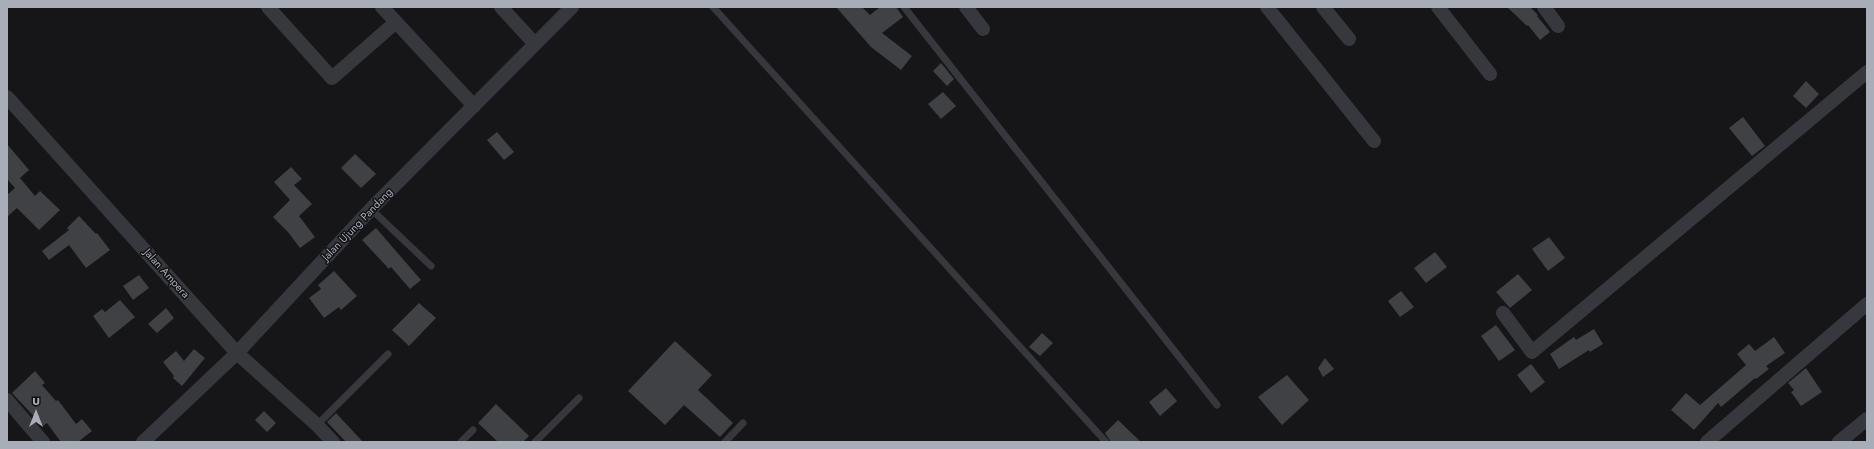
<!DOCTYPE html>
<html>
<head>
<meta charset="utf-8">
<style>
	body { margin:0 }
	#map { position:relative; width:1874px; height:449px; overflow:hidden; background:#161618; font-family:Jost,sans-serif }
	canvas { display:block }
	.frame { position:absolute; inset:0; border:8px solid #a8adb8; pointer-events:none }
	.north { position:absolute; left:16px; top:393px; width:40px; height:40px; -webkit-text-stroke:3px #111113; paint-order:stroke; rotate:0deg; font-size:11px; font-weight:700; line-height:16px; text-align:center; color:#a8adb8 }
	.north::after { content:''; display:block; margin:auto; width:14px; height:18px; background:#a8adb8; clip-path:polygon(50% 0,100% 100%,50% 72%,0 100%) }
</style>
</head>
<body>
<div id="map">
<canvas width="1874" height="449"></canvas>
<div class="frame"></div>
<div class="north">U</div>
</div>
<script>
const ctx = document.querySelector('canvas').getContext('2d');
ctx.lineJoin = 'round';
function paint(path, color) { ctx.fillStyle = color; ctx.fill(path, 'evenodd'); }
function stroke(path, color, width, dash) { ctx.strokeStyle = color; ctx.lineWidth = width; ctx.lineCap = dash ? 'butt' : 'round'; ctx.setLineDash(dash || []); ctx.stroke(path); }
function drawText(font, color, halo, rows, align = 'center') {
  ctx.font = font + ' Jost,sans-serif'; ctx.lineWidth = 3; ctx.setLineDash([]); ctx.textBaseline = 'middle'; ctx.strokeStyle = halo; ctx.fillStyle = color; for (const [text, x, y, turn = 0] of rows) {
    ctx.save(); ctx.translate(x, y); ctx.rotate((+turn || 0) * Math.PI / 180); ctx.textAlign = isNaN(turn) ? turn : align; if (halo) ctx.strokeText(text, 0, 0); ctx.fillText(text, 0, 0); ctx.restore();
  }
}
paint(new Path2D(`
	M836 7H862L870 15 880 7H896L903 17 882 33 912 56 901 70 871 47Z
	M1507 7H1530L1538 15 1537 16 1550 32 1540 40 1528 25 1527 26Z
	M941 63 954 79 947 86 933 71Z
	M1806 81 1819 94 1806 108 1793 96Z
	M943 92 956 106 941 119 928 104Z
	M1743 117 1765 146 1752 156 1729 128Z
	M497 132 514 152 504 160 487 140Z
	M7 144 29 170 20 178 35 196 40 191 60 210 39 230 17 208 7 217V195L15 188 7 179Z
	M355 154 376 174 361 188 341 168Z
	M291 167 302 179 294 185 312 204 299 216 315 237 300 248 288 232 273 217 290 200 274 182Z
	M79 216 96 234 97 233 110 250 86 268 69 245 49 260 42 251 69 230 67 228Z
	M376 228 421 280 410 289 391 267 389 269 362 240Z
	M1549 237 1565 258 1548 271 1532 249Z
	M1435 252 1447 267 1426 283 1414 268Z
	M334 271 357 296 341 310 339 307 324 318 309 298 321 289 318 285Z
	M1518 274 1532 290 1510 308 1496 292Z
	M139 275 149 288 133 300 123 286Z
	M1401 291 1414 307 1400 317 1388 301Z
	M120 300 135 317 109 338 93 316 102 309 105 312Z
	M419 303 436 318 409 346 392 330Z
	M166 308 174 318 157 333 148 324Z
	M1496 325 1515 350 1499 361 1481 336Z
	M1594 329 1603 344 1590 352 1589 350 1559 369 1550 354 1574 337 1576 340Z
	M1042 333 1053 343 1040 356 1029 347Z
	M1774 337 1785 353 1766 366 1769 369 1756 379 1755 378 1721 407 1718 403 1694 430 1671 410 1686 393 1700 405 1746 365 1737 354 1749 344 1755 351Z
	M675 341 712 375 698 390 733 423 720 437 684 405 665 425 628 391Z
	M194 349 205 358 182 386 173 378 174 376 163 362 176 351 184 361Z
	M1325 358 1334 369 1323 377 1318 368Z
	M1531 364 1545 382 1531 393 1517 375Z
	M1806 368 1822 392 1801 406 1791 392 1794 390 1788 383Z
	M35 371 45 383 42 385 56 401 58 400 76 424 82 419 92 431 78 442H61L47 423 43 426 12 393Z
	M1287 375 1309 400 1282 425 1258 397Z
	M1166 388 1177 401 1160 416 1149 402Z
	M496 404 529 436 523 442H498L478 423Z
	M264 411 276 423 267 432 255 420Z
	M336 413 363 442H346L327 422Z
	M1118 420 1141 442H1111L1105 433Z`), '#404145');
stroke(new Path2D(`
	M713 7 1106 442
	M904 7 1217 405
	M371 209 431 266
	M317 425 388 354
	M461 442 473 430
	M535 442 579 398
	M725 442 743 423`), '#37383d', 7);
stroke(new Path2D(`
	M268 7 332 78 396 22
	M382 7 474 106
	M501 7 535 44
	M966 7 983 29
	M1267 7 1374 141
	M1323 7 1349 39
	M1438 7 1490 74
	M1544 7 1558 26
	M7 97 237 353 317 425 333 442
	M1503 313 1532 352 1867 72
	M7 400 43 442
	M143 442 237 353 371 209 572 7
	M1707 442 1867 304
	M1839 442 1867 419`), '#37383d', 14);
drawText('11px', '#a8adb8', '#111113', [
	["Jalan Ujung Pandang",358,225,-46],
	["Jalan Ampera",166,274,48]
]);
</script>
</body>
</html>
